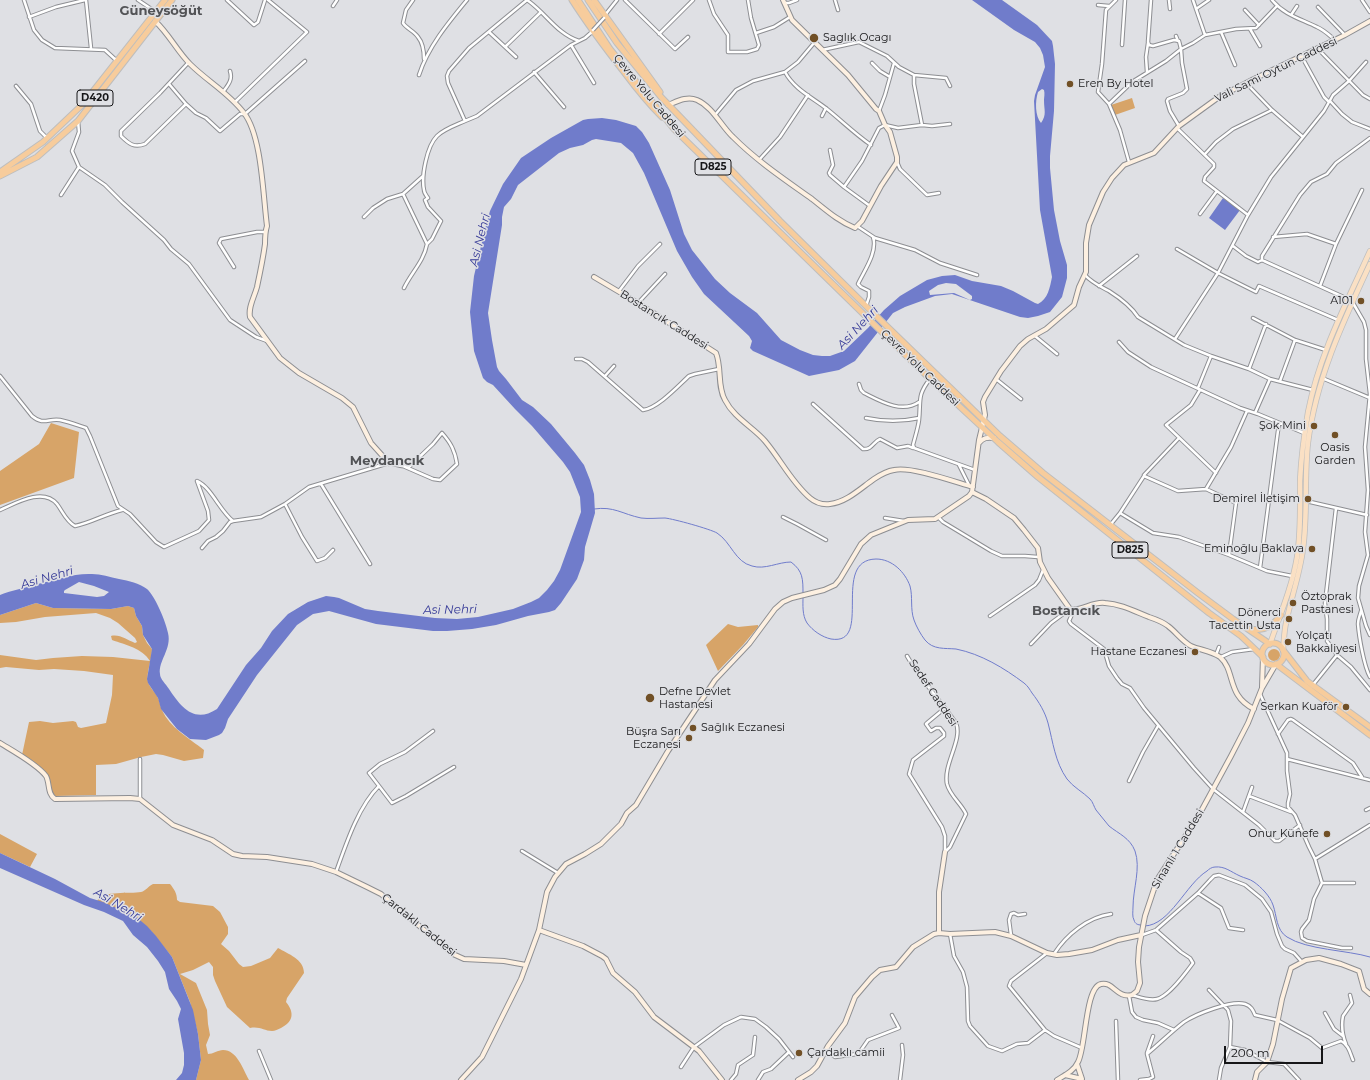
<!DOCTYPE html>
<html>
<head>
<meta charset="utf-8">
<style>
	body { margin:0 }
	#map { position:relative; width:1370px; height:1080px; overflow:hidden; background:#dfe0e4; font-family:Montserrat,sans-serif }
	canvas { display:block }
	.scale { position:absolute; left:1224px; top:1046px; width:99px; height:18px; box-sizing:border-box; border:2px solid #161618; border-top:0; padding-left:5px; font-size:12px; line-height:14px; white-space:nowrap; color:#161618; -webkit-text-stroke:3px #dfe0e4; paint-order:stroke }
</style>
</head>
<body>
<div id="map">
<canvas width="1370" height="1080"></canvas>
<div class="scale">200 m</div>
</div>
<script>
const ctx = document.querySelector('canvas').getContext('2d');
ctx.lineJoin = 'round';
function paint(path, color) { ctx.fillStyle = color; ctx.fill(path, 'evenodd'); }
function stroke(path, color, width, dash) { ctx.strokeStyle = color; ctx.lineWidth = width; ctx.lineCap = dash ? 'butt' : 'round'; ctx.setLineDash(dash || []); ctx.stroke(path); }
function drawText(font, color, halo, rows, align = 'center') {
  ctx.font = font + ' Montserrat,sans-serif'; ctx.lineWidth = 3; ctx.setLineDash([]); ctx.textBaseline = 'middle'; ctx.strokeStyle = halo; ctx.fillStyle = color; for (const [text, x, y, turn = 0] of rows) {
    ctx.save(); ctx.translate(x, y); ctx.rotate((+turn || 0) * Math.PI / 180); ctx.textAlign = isNaN(turn) ? turn : align; if (halo) ctx.strokeText(text, 0, 0); ctx.fillText(text, 0, 0); ctx.restore();
  }
}
paint(new Path2D(`
	M1132 98 1135 108 1115 115 1111 105Z
	M51 423 79 432 74 478 0 505V471L39 444Z
	M36 603 53 608 111 609 128 606 134 608 136 616 142 626 143 635 147 643 152 649C152 660 146 672 148 682 150 688 156 693 158 698 160 702 160 706 162 710 170 728 189 738 204 750L203 758 184 761 163 755 156 754 141 757 116 764 96 765V795L55 796 53 794 49 780 22 755 29 722 40 721 53 723 73 721 76 722 78 727 81 728 106 723 112 695 113 675 84 671 54 669 39 670 6 667 0 668V655L36 660 53 658 82 656 113 657 150 661C142 648 126 645 112 640L111 636C120 634 127 640 135 643L137 642 135 638 118 623 110 618 96 613 45 617 16 622 0 623V615Z
	M728 624 738 627 758 625V627L743 645 718 671 706 645Z
	M1268 655a6 6 0 1 1 12 0a6 6 0 1 1-12 0Z
	M0 834 37 854 30 867 0 853Z
	M153 884H170C174 889 177 893 177 900L180 902 213 906 220 912 228 927V934L221 944 229 951 239 964 243 967 251 966 270 958 278 948C288 954 304 959 304 973L287 998 286 1002C295 1013 293 1022 281 1028 278 1029 275 1031 272 1031 264 1031 260 1026 250 1028L227 1007 215 981 213 975V967L209 962 193 970 180 974 196 983 207 1010 208 1024 210 1035 206 1045 208 1054C213 1054 218 1050 223 1050 237 1050 243 1069 249 1080H196L201 1060 198 1034 190 1002 172 957 151 931 135 916 97 901C103 890 130 894 141 892 146 891 148 886 153 884Z`), '#d7a468');
paint(new Path2D(`
	M972 0H1002L1037 25 1052 41 1053 46 1055 64 1054 111 1050 156V168L1054 210 1060 241 1067 265V278L1062 297 1050 312 1038 316 1028 318 1020 317 952 294 935 296 905 307 893 313 855 361 839 370 809 376 753 351 750 348 752 341 749 336 704 294 692 277 677 251 644 173 633 153 621 143 596 139 592 140 583 145 570 148 559 153 518 185 511 199 504 207 502 217V225L488 313 492 340 497 367 499 371 506 379 522 400 533 407 551 424 575 453 584 465 590 480 594 494 595 513 585 547 584 560 577 579 561 603 555 610 549 612 528 616 496 625 472 629 447 631H433L376 624 329 611 313 614 297 625 257 675 228 719 225 728 222 733 219 735 206 740 190 739 177 729 161 709 158 698 148 683 147 679 152 649 143 635 142 626 136 616 134 608 128 606 111 609 53 608 36 603 0 615V595C12 590 25 588 38 584 55 580 74 573 92 574 101 574 110 577 119 579 129 581 139 583 147 589 155 596 166 622 168 633 172 649 158 661 160 674 160 679 166 684 169 689 181 707 194 724 217 709L246 665 261 648 272 631 288 614 308 602 326 596 334 597 339 598 365 609 378 611 435 618 457 619 478 617 513 609 531 602 539 598 547 590 554 581 560 570 581 512 580 497 570 472 563 462 532 426 515 409 493 385 487 382 483 378 474 351 470 312 474 276 485 229 490 211 503 184 521 158 551 138 583 120 588 119 602 118 616 120 636 126 642 132 649 143 670 190 684 234 692 250 715 279 730 293 757 313 781 340 800 350 813 355 822 356H830L844 351 868 328 884 310 900 296 927 280 942 276 955 275 972 281 1001 286 1013 291 1035 303 1038 304C1048 299 1050 287 1052 277L1040 210 1034 101 1035 95 1045 67 1043 55 1040 48 1035 42 1014 30ZM1042 89 1044 90C1045 94 1044 97 1044 100 1044 111 1047 114 1041 123 1035 116 1035 101 1038 92ZM946 283 956 284 972 296V299L970 300 954 293 930 295 929 291 938 285ZM79 582 94 586 109 592 104 596 97 597 64 593V591L65 590Z
	M1223 198 1240 210 1225 230 1209 218Z
	M0 853 55 879 90 898 103 902 135 916 147 926 156 936 172 957 193 1010 198 1034 201 1060 196 1080H176L182 1073 184 1065V1053L178 1019 181 1009 177 1001 169 989 165 972 158 961 147 947 133 935 123 921 104 912 84 905 0 868Z`), '#707ccb');
stroke(new Path2D(`
	M594 509C614 506 622 514 641 518 649 519 657 518 665 518 674 519 710 529 717 533 731 542 735 562 752 566 765 570 778 562 791 562 803 571 803 579 803 594
	M803 597C803 605 802 615 807 623 813 631 822 637 831 639 874 646 830 560 876 559 892 559 905 572 910 586 913 597 910 609 914 620 916 626 921 635 925 640 933 650 945 648 956 649 981 654 1004 668 1024 683 1028 686 1030 690 1032 693 1039 702 1045 712 1048 723 1053 742 1055 762 1067 779 1073 787 1083 792 1090 799 1093 802 1094 807 1096 810 1100 815 1105 821 1109 826 1119 834 1130 838 1135 851 1141 868 1133 889 1133 907 1133 911 1132 917 1134 920 1135 924 1138 925 1141 925
	M1145 926C1170 925 1186 884 1207 871 1209 869 1212 867 1215 867 1225 866 1231 872 1240 876 1244 878 1250 879 1254 882 1261 887 1270 896 1273 905 1277 916 1276 930 1287 937 1307 950 1347 950 1370 957`), '#707ccb', 1);
const street = new Path2D(`
	M24 0 34 30 42 40 55 48 105 50 117 61
	M86 0 91 48
	M138 0 156 12
	M227 0 254 25 258 22 265 0
	M413 0 406 10 403 23C407 29 414 31 418 37 423 43 424 51 424 59
	M625 0 675 49 688 37
	M709 0 714 14 728 35V52H747L757 49 759 45 751 18 748 0
	M835 0 838 10
	M1116 0 1106 10 1102 64 1098 92 1109 104 1120 130 1129 162
	M1169 0 1170 9
	M1193 0 1205 35
	M1272 0C1284 15 1301 19 1317 27 1324 30 1329 35 1335 40
	M1362 0 1370 12
	M784 3H789L797 0
	M1098 5 1109 6
	M333 6 337 0
	M1318 7 1345 35
	M1196 9 1209 0
	M1245 10 1259 25
	M605 15 617 0
	M1291 15 1297 6
	M29 17 56 7 85 0
	M1250 29 1260 46
	M489 32 516 57
	M1221 32 1235 65
	M756 33 774 27 790 17
	M659 34 693 0
	M1176 36 1178 41
	M579 41 571 45 594 83
	M1122 45 1125 0
	M505 47 541 12
	M1318 49 1363 95 1370 99
	M822 50 859 42 887 56 899 67 914 75 946 78 950 86
	M1302 57 1324 97 1329 102
	M872 63 880 71 890 77
	M534 72 564 107
	M785 72C794 89 813 98 827 109 842 121 855 134 871 145
	M1147 72 1146 57 1148 43
	M419 75C428 47 448 23 467 0
	M1246 83 1272 110 1303 137
	M169 84 186 104 196 113 206 118 220 131 240 114H245L305 61
	M16 86 31 104 40 131 47 138
	M223 92C228 85 233 80 230 71
	M1330 101 1342 114 1352 122 1370 129
	M235 102 307 32 268 0
	M186 104 145 144C134 148 129 144 121 136V131L160 93 188 63
	M1109 104 1132 82 1166 61 1181 49 1179 41 1174 40 1153 46 1149 45 1148 42 1151 0
	M879 111 885 95 894 63
	M715 115 736 90 753 81 785 72 798 62 814 43
	M822 116 826 108
	M78 121 79 132 72 151 79 167 105 185 122 202 164 240 171 249 189 264 230 320 256 337 267 341
	M465 121 477 116 571 45
	M922 125 932 126 950 124
	M1179 126 1170 111 1167 101 1168 99 1183 93 1187 89 1182 63 1181 49 1193 43 1205 35 1236 29 1256 28 1277 6
	M1177 128 1214 164V167L1205 177 1204 181 1248 215
	M830 150 833 165 829 173 830 175 844 187 862 161 879 128 885 125 898 128 922 125 914 84V75
	M1205 154 1216 142 1233 129 1272 110
	M759 160 780 137 808 95
	M897 162 900 169 927 195 939 193
	M844 187 870 206
	M403 194 427 244C424 261 411 273 404 288
	M61 195 79 167
	M1200 214 1217 191
	M364 217 373 208 387 199 403 194 423 176
	M857 226 875 238 915 250 940 263 977 275
	M1273 237 1307 234 1336 244
	M427 244 432 239 441 221 428 207 425 200 428 198C426 195 424 193 424 190 421 176 427 146 437 136 444 129 456 125 465 121L448 83 447 76 449 71 469 48 527 0C546 13 557 34 579 41L585 38 593 31
	M1233 246 1246 256 1258 262 1262 260
	M1177 249 1218 273 1256 292 1259 286 1338 320
	M234 267 219 243 221 239 257 232H265
	M1085 275C1092 283 1100 286 1109 291 1120 298 1131 306 1138 317L1184 345 1211 356
	M1099 286 1137 256
	M1320 286 1336 244 1362 190
	M619 291 638 266 660 244
	M1348 299 1264 261 1262 260V256L1300 195 1311 182 1327 174 1336 163 1370 138
	M638 303 665 274
	M1353 303 1364 322 1366 330V359L1370 394 1365 447 1368 490 1365 532 1368 555 1359 586 1358 598 1366 626 1370 635
	M866 306 869 297V291L861 287 858 284C864 271 878 252 873 237
	M1253 318 1295 340 1326 350
	M1035 336 1057 354
	M1175 339 1218 273 1248 215 1271 177 1324 111 1333 95 1349 81 1366 62
	M1119 342 1128 352 1151 367 1240 408 1258 414 1304 433
	M576 359H582L588 362 643 410C658 408 678 386 689 376L695 374 719 369
	M1249 369 1266 324
	M0 376 32 416C44 426 48 418 60 420 69 422 77 425 86 428L90 436 118 506 130 514 156 542 164 547 199 531 209 520 208 511 197 481C211 487 220 511 233 521L261 517 285 504 309 487 389 463C396 465 401 466 409 467L433 444 442 433C451 443 455 451 457 464L440 480 433 479 403 466
	M605 376 614 366
	M1322 378 1370 398
	M930 379C917 395 921 401 919 420 918 428 915 437 913 445L914 448 975 470
	M996 379 1021 399
	M1280 381 1295 340
	M859 384 861 390 864 393C880 401 902 414 919 402
	M1198 388 1211 356 1249 369 1270 379 1313 390
	M1200 390 1191 405 1166 425 1216 473
	M813 404 863 449C872 450 873 442 880 439L897 448 908 446 913 448
	M1247 411 1231 447 1206 489 1236 503 1229 555 1267 571 1292 576
	M1255 413 1270 379
	M866 418C885 422 901 422 919 418
	M959 465 969 485
	M1144 475 1179 438
	M321 484 370 564
	M1306 501 1367 515
	M285 504 302 537 317 561 325 558 333 550
	M1336 508 1325 603 1327 619V641L1337 655 1351 667 1370 690
	M0 510C16 503 43 487 57 504 63 512 66 521 75 526 91 523 105 514 122 510
	M1120 513 1153 533 1179 537 1229 555
	M783 517 797 524 826 540
	M938 517 943 522 991 551 1002 556H1025L1038 557
	M885 518 904 521
	M1111 524 1120 513 1144 476 1178 491 1206 489
	M202 548 208 541 216 537 223 531 230 522 233 521
	M1260 568 1279 423
	M1074 610 1069 621 1071 624 1104 649 1109 666 1117 678 1122 684 1130 688 1144 708 1194 768 1213 789 1259 825 1275 841H1279L1300 825
	M1361 611C1360 615 1358 619 1358 624 1359 637 1364 666 1370 677
	M990 616 1035 585 1039 580 1043 570
	M1031 644 1051 623 1070 609
	M1216 655 1219 647
	M907 656C921 680 940 700 956 723 963 740 943 764 947 784 950 796 961 803 966 814L950 847 945 852
	M1221 657 1232 652 1254 649
	M1312 686 1337 655
	M1260 694 1287 753V771L1290 794 1288 803V807L1295 815 1309 847 1315 859 1322 883 1314 899 1309 920 1302 929 1301 932 1302 938 1307 941 1342 948H1351
	M945 708 927 723 926 724 931 731 936 728H940L944 733V736L913 760 909 774 942 827 945 836V851
	M1278 734 1288 720 1291 719 1293 720 1353 763 1362 777
	M1287 759 1370 780
	M1129 781 1143 752 1158 726
	M379 786 392 803 406 796 454 767
	M1249 796 1291 812
	M140 799V759
	M1366 810 1370 808
	M1243 812 1252 787
	M522 851 558 873
	M1315 859 1370 825
	M336 872C346 844 358 807 379 786L369 773 380 764 405 752 433 731
	M1322 883H1354
	M1198 893 1221 908 1229 928 1243 930
	M950 934 954 956 963 972 967 987 968 1021 970 1026 988 1046 1002 1051 1017 1044 1028 1043 1045 1030
	M1011 935 1009 920 1011 914 1014 913 1018 915 1025 914
	M1142 935 1156 930 1198 893 1210 880 1214 876 1219 875 1245 885 1262 899 1271 912 1277 934 1282 946 1285 949 1294 953 1302 962
	M1047 953 1011 981 1009 986 1045 1030 1054 1036 1082 1048
	M1054 954C1066 935 1088 917 1111 914
	M1209 990 1228 1010 1231 1021 1230 1047 1245 1050 1267 1062 1284 1064 1299 1080
	M1132 995C1139 997 1149 1001 1157 999 1169 996 1185 974 1193 963L1190 958 1181 952 1156 930
	M1129 996 1132 1012 1136 1017 1143 1020 1158 1023 1174 1030
	M1325 1013 1334 1029 1343 1036
	M1116 1021 1118 1080
	M1346 1044C1342 1034 1341 1026 1343 1016L1352 1003 1350 995
	M259 1051 271 1080
	M826 1051 835 1057 857 1054 859 1053 868 1040 899 1028 892 1015
	M1147 1053 1153 1036
	M681 1067 694 1047 724 1025 741 1017 755 1019 766 1027 779 1039 793 1057
	M731 1080 736 1074 738 1065 753 1055 755 1037
	M758 1080 763 1072 771 1069 789 1052
	M900 1080 903 1055 902 1045
	M1140 1080 1149 1079 1153 1077 1147 1054C1159 1044 1171 1032 1184 1022 1196 1014 1231 1000 1245 1004 1251 1006 1253 1010 1255 1015L1277 1020 1310 1038 1322 1048 1341 1041C1349 1045 1350 1053 1353 1060
	M1219 1080 1221 1068 1230 1047`);
const secondary = new Path2D(`
	M155 21C169 34 177 51 190 64 207 81 229 93 244 113 262 136 263 196 267 226 265 232 265 238 265 244 263 259 260 273 257 287 254 298 248 307 250 317L280 358 299 373 342 398 353 407 371 443 389 463
	M668 105C678 101 687 96 697 100 713 107 721 126 733 137 757 161 784 179 812 199 826 210 838 221 855 228L862 221 881 186 897 162V157L890 132 885 125 879 111 876 109 848 75 792 20 783 0
	M594 277 638 303 716 353C722 368 717 386 725 400 734 418 753 427 765 441 781 460 792 483 810 498 816 503 822 505 830 504 847 502 861 488 874 479 880 475 887 471 894 470 911 466 955 482 973 487
	M979 443C983 438 987 437 994 438
	M972 492 986 499 1014 518 1024 530 1038 548 1040 562 1048 578 1070 609C1080 612 1093 601 1105 603 1121 604 1134 611 1149 617 1155 619 1163 622 1168 626 1176 632 1182 641 1191 646 1200 650 1212 651 1220 657 1236 671 1226 695 1254 709
	M1262 687 1263 657
	M0 743C13 751 37 764 46 776 50 783 47 794 55 799L130 798 140 799 173 825 212 840 233 854 242 856 267 857 312 864 336 872 367 887 381 894 453 954 464 959 504 961 526 965
	M539 930 583 946 602 956 606 959 613 973 635 992 654 1017 699 1051 722 1080
	M939 933V892L945 852
	M1065 1075 1082 1079 1077 1064
	M461 1080 482 1057 521 979 539 930 547 892 555 877 566 864 585 854 601 844 621 824 627 813 636 805 668 751 715 680 749 644 775 609 783 602 792 598 824 590 835 585 840 579 861 544 871 535 908 520 935 519 969 496 972 492 979 440 985 415 983 402 985 397 1001 371 1020 346 1028 339 1046 329 1074 305 1079 287 1086 272V243L1089 225 1103 192 1112 178 1124 165 1154 153 1179 126 1219 97 1254 79 1345 35 1370 21
	M798 1080 811 1072 817 1066 828 1046 845 1023 855 997 872 977 880 970 896 967 913 947 934 934 939 933 950 934 995 932 1011 936 1047 953 1057 955 1069 954 1092 950 1118 940 1141 935
	M1057 1080C1065 1075 1074 1071 1078 1062 1086 1048 1085 987 1101 984 1113 981 1117 999 1132 995L1137 991 1140 983 1138 962 1139 947 1145 916 1157 880 1199 815 1231 756 1248 723 1262 688 1276 664
	M1255 1080 1257 1072 1267 1062 1273 1044 1282 999 1291 968 1306 960 1319 958 1341 964 1359 971 1364 989 1370 994`);
const primary = new Path2D(`
	M1270 644C1280 615 1292 587 1297 557 1301 532 1300 506 1300 481 1301 458 1304 435 1308 412 1319 355 1346 304 1370 251
	M1283 650C1284 641 1284 632 1286 623 1291 598 1300 574 1303 549 1308 514 1304 478 1308 443 1316 379 1343 322 1370 264`);
const highway = new Path2D(`
	M572 0C588 25 606 49 624 72 636 88 648 103 662 117
	M578 0 610 49 674 129 930 379 998 442 1038 477 1209 613 1241 636 1263 657
	M588 0 617 43 661 97 780 221 866 306 1000 436 1043 473 1198 593 1233 619 1270 644
	M594 0 660 92
	M0 172 43 142 83 104 165 0
	M0 176 37 157 78 121 172 0
	M1251 629C1265 632 1273 625 1281 615
	M1262 654a11 11 0 1 1 22 0a11 11 0 1 1-22 0Z
	M1283 650 1307 681 1370 727
	M1276 664 1370 735`);
stroke(street, '#8d8e92', 4.5);
stroke(secondary, '#8d8e92', 6);
stroke(primary, '#bebebe', 6);
stroke(highway, '#bebebe', 7);
stroke(street, '#fff', 2.5);
stroke(secondary, '#fdf0e1', 4);
stroke(primary, '#fae0c4', 4.5);
stroke(highway, '#f7cc9c', 5);
const streetBridge = new Path2D(`
	M593 30 604 18`);
stroke(streetBridge, '#8d8e92', 4.5, []);
stroke(streetBridge, '#fff', 2.5);
for (const [x, y, r, color] of [
	[814,38,5,"#715026"],
	[1070,84,4,"#715026"],
	[1361,301,4,"#715026"],
	[1314,426,4,"#715026"],
	[1335,435,4,"#715026"],
	[1308,499,4,"#715026"],
	[1312,549,4,"#715026"],
	[1293,603,4,"#715026"],
	[1289,619,4,"#715026"],
	[1288,642,4,"#715026"],
	[1195,652,4,"#715026"],
	[650,698,5,"#715026"],
	[1346,707,4,"#715026"],
	[693,728,4,"#715026"],
	[689,738,4,"#715026"],
	[1327,834,4,"#715026"],
	[799,1053,4,"#715026"]
]) { const dot = new Path2D(); dot.arc(x, y, r, 0, 2 * Math.PI); ctx.fillStyle = color; ctx.fill(dot); stroke(dot, '#dfe0e4', 1.5); }
for (const [x, y, w] of [
	[95,98,36],
	[713,167,36],
	[1130,550,36]
]) { const box = new Path2D(); box.roundRect(x - w / 2, y - 8, w, 16, 3); ctx.fillStyle = '#dfe0e4'; ctx.fill(box); stroke(box, '#161618', 1); }
drawText('bold 10px', '#161618', null, [
	["D420",95,98],
	["D825",713,167],
	["D825",1130,550]
]);
drawText('11px', '#161618', '#dfe0e4', [
	["Saglık Ocagı",823,38,"left"],
	["Eren By Hotel",1078,84,"left"],
	["A101",1353,301],
	["Şok Mini",1306,426],
	["Oasis",1335,448,"center"],
	["Garden",1335,461,"center"],
	["Demirel İletişim",1300,499],
	["Eminoğlu Baklava",1304,549],
	["Öztoprak",1301,597,"left"],
	["Pastanesi",1301,610,"left"],
	["Dönerci",1281,613],
	["Tacettin Usta",1281,626],
	["Yolçatı",1296,636,"left"],
	["Bakkaliyesi",1296,649,"left"],
	["Hastane Eczanesi",1187,652],
	["Defne Devlet",659,692,"left"],
	["Hastanesi",659,705,"left"],
	["Serkan Kuaför",1338,707],
	["Sağlık Eczanesi",701,728,"left"],
	["Büşra Sarı",681,732],
	["Eczanesi",681,745],
	["Onur Künefe",1319,834],
	["Çardaklı camii",807,1053,"left"]
], 'right');
drawText('11px', '#161618', '#dfe0e4', [
	["Vali Sami Oytun Caddesi",1276,70,-26],
	["Çevre Yolu Caddesi",649,96,50],
	["Bostancık Caddesi",664,320,32],
	["Çevre Yolu Caddesi",920,368,44],
	["Sedef Caddesi",933,693,56],
	["Sinanlı 1 Caddesi",1178,849,-59],
	["Çardaklı Caddesi",419,925,39]
]);
drawText('italic 12px', '#353997', '#dfe0e4', [
	["Asi Nehri",480,240,-76],
	["Asi Nehri",858,328,-47],
	["Asi Nehri",47,578,-16],
	["Asi Nehri",450,610,-1],
	["Asi Nehri",118,905,31]
]);
drawText('bold 13px', '#525356', '#dfe0e4', [
	["Güneysöğüt",161,11],
	["Meydancık",387,461],
	["Bostancık",1066,611]
]);
</script>
</body>
</html>
